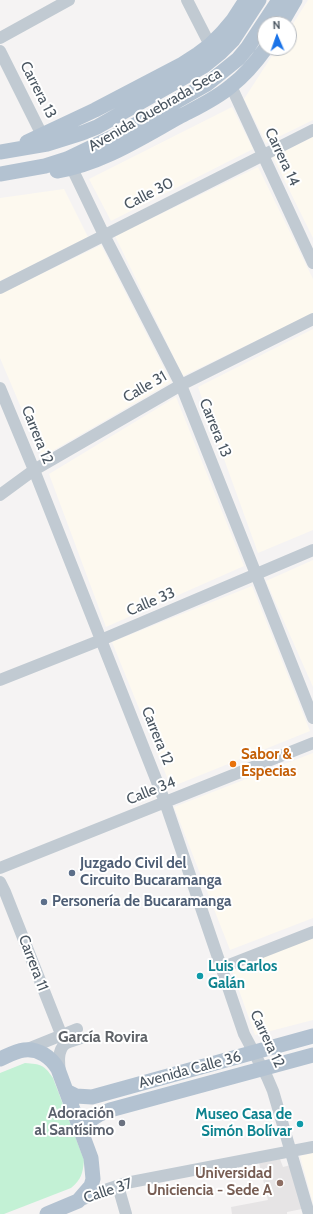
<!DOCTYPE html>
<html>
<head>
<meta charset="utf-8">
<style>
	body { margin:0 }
	#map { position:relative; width:313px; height:1214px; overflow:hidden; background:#f5f3f3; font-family:Cabin,sans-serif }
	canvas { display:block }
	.north { position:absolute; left:257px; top:16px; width:40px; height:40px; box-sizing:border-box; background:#fff; border:1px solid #b7bbc0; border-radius:50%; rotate:358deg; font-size:11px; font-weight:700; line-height:16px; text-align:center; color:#4a5661 }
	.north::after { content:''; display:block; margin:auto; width:14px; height:18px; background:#1a73e8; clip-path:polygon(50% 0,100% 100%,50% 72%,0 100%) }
</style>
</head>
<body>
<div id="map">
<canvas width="313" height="1214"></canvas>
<div class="north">N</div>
</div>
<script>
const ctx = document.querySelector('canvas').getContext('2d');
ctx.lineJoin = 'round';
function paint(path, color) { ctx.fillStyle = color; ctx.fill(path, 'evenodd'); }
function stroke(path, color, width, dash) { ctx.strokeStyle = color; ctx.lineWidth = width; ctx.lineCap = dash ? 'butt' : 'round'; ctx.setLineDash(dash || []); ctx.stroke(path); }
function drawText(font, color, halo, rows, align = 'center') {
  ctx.font = font + ' Cabin,sans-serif'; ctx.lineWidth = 4; ctx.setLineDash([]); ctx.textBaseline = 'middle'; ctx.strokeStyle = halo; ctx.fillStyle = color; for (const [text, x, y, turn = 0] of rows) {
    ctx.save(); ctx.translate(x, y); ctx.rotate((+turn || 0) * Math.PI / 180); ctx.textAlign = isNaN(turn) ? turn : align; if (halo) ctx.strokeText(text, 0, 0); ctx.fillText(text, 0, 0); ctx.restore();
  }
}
paint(new Path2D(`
	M308 0H313V120L266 143 244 99 277 48H289V30Z
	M232 107 253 149 111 221 89 179Z
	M313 137V238L273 157Z
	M258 167 313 279V313L183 376 115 236Z
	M64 189 88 237 0 281V198Z
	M101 245 171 382 42 457 0 358V294Z
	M313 329V530L258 553 198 387Z
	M176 397 244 566 106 627 49 474Z
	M313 560V687L266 581Z
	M252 586 310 731 171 787 112 642Z
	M313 753V918L230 950 174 807Z
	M313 938V1020L255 1035 231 968Z
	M313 1153V1203L300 1156Z`), '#fdf9ef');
paint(new Path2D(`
	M280 1159 283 1167 291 1165 302 1209 287 1212V1214H232L231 1207 268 1200 259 1163Z`), '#e6e4e5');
paint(new Path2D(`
	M25 1063C41 1064 44 1065 53 1078L84 1160C83 1173 81 1180 71 1188L4 1214H0V1073Z`), '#c3f1d5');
stroke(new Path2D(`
	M187 0 210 45
	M0 38 69 0
	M0 51 46 143
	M231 86 313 263
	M68 160 104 235 181 385 313 718
	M0 288 313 130
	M0 388 34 470 165 802 244 1034 267 1077 273 1091 309 1214
	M0 495 34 470 181 385 313 319
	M0 680 101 640 313 550
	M0 868 313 743
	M0 882 5 892 65 1044
	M221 968 313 932
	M25 1050 77 1029
	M60 1073C59 1064 57 1051 65 1044 69 1041 76 1040 81 1038
	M118 1186 126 1214
	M79 1201 105 1190 126 1183 313 1147`), '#c1cad2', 12);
stroke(new Path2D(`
	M281 24 295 0
	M27 142 95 110 181 65 198 54 210 45 222 33 233 20 246 0
	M0 152 47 144 82 133 97 127 204 66 220 53 233 40 259 0
	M57 171C101 164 141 138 179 117 196 108 216 99 231 86 244 76 256 62 266 48
	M0 174 45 166 67 159 119 134 207 84 238 59 248 47 279 0
	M0 1059C7 1056 16 1051 24 1050 38 1048 51 1057 58 1069L91 1158 93 1179 91 1186 78 1201 47 1214
	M66 1091 76 1096 92 1097 313 1036
	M83 1136C88 1119 94 1116 110 1110L313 1055`), '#b3c2d1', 15);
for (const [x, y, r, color] of [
	[233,764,4,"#e8710a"],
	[72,873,4,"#5c6f8a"],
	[44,902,4,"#5c6f8a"],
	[200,976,4,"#0f9aa8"],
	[122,1123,4,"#6b7280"],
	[300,1124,4,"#0f9aa8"],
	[280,1183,4,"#8d6e63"]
]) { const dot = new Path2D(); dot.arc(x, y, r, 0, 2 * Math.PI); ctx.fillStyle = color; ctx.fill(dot); stroke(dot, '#fff', 1.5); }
drawText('15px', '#4a5661', '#fff', [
	["Carrera 13",38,90,63],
	["Avenida Quebrada Seca",155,110,-30],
	["Carrera 14",282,157,65],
	["Calle 30",149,194,-27],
	["Calle 31",145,387,-30],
	["Carrera 13",215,428,68],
	["Carrera 12",37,435,68],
	["Calle 33",151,602,-23],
	["Carrera 12",157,736,68],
	["Calle 34",151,791,-22],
	["Carrera 11",33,963,69],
	["Carrera 12",267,1039,65],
	["Avenida Calle 36",190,1070,-15],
	["Calle 37",108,1191,-18]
]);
drawText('bold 15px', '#c56008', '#fff', [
	["Sabor &",241,755],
	["Especias",241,772]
], 'left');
drawText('bold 15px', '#4e5e75', '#fff', [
	["Juzgado Civil del",80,864],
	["Circuito Bucaramanga",80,881],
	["Personería de Bucaramanga",52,902]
], 'left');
drawText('bold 15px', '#0d838f', '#fff', [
	["Luis Carlos",208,967],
	["Galán",208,984],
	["Museo Casa de",292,1115,"right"],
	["Simón Bolívar",292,1132,"right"]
], 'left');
drawText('bold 15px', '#5b616d', '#fff', [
	["Adoración",114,1114],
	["al Santísimo",114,1131]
], 'right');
drawText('bold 15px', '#785e54', '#fff', [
	["Universidad",272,1174],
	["Uniciencia - Sede A",272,1191]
], 'right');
drawText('bold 16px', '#5f6368', '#fff', [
	["García Rovira",103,1037]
]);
</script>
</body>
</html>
